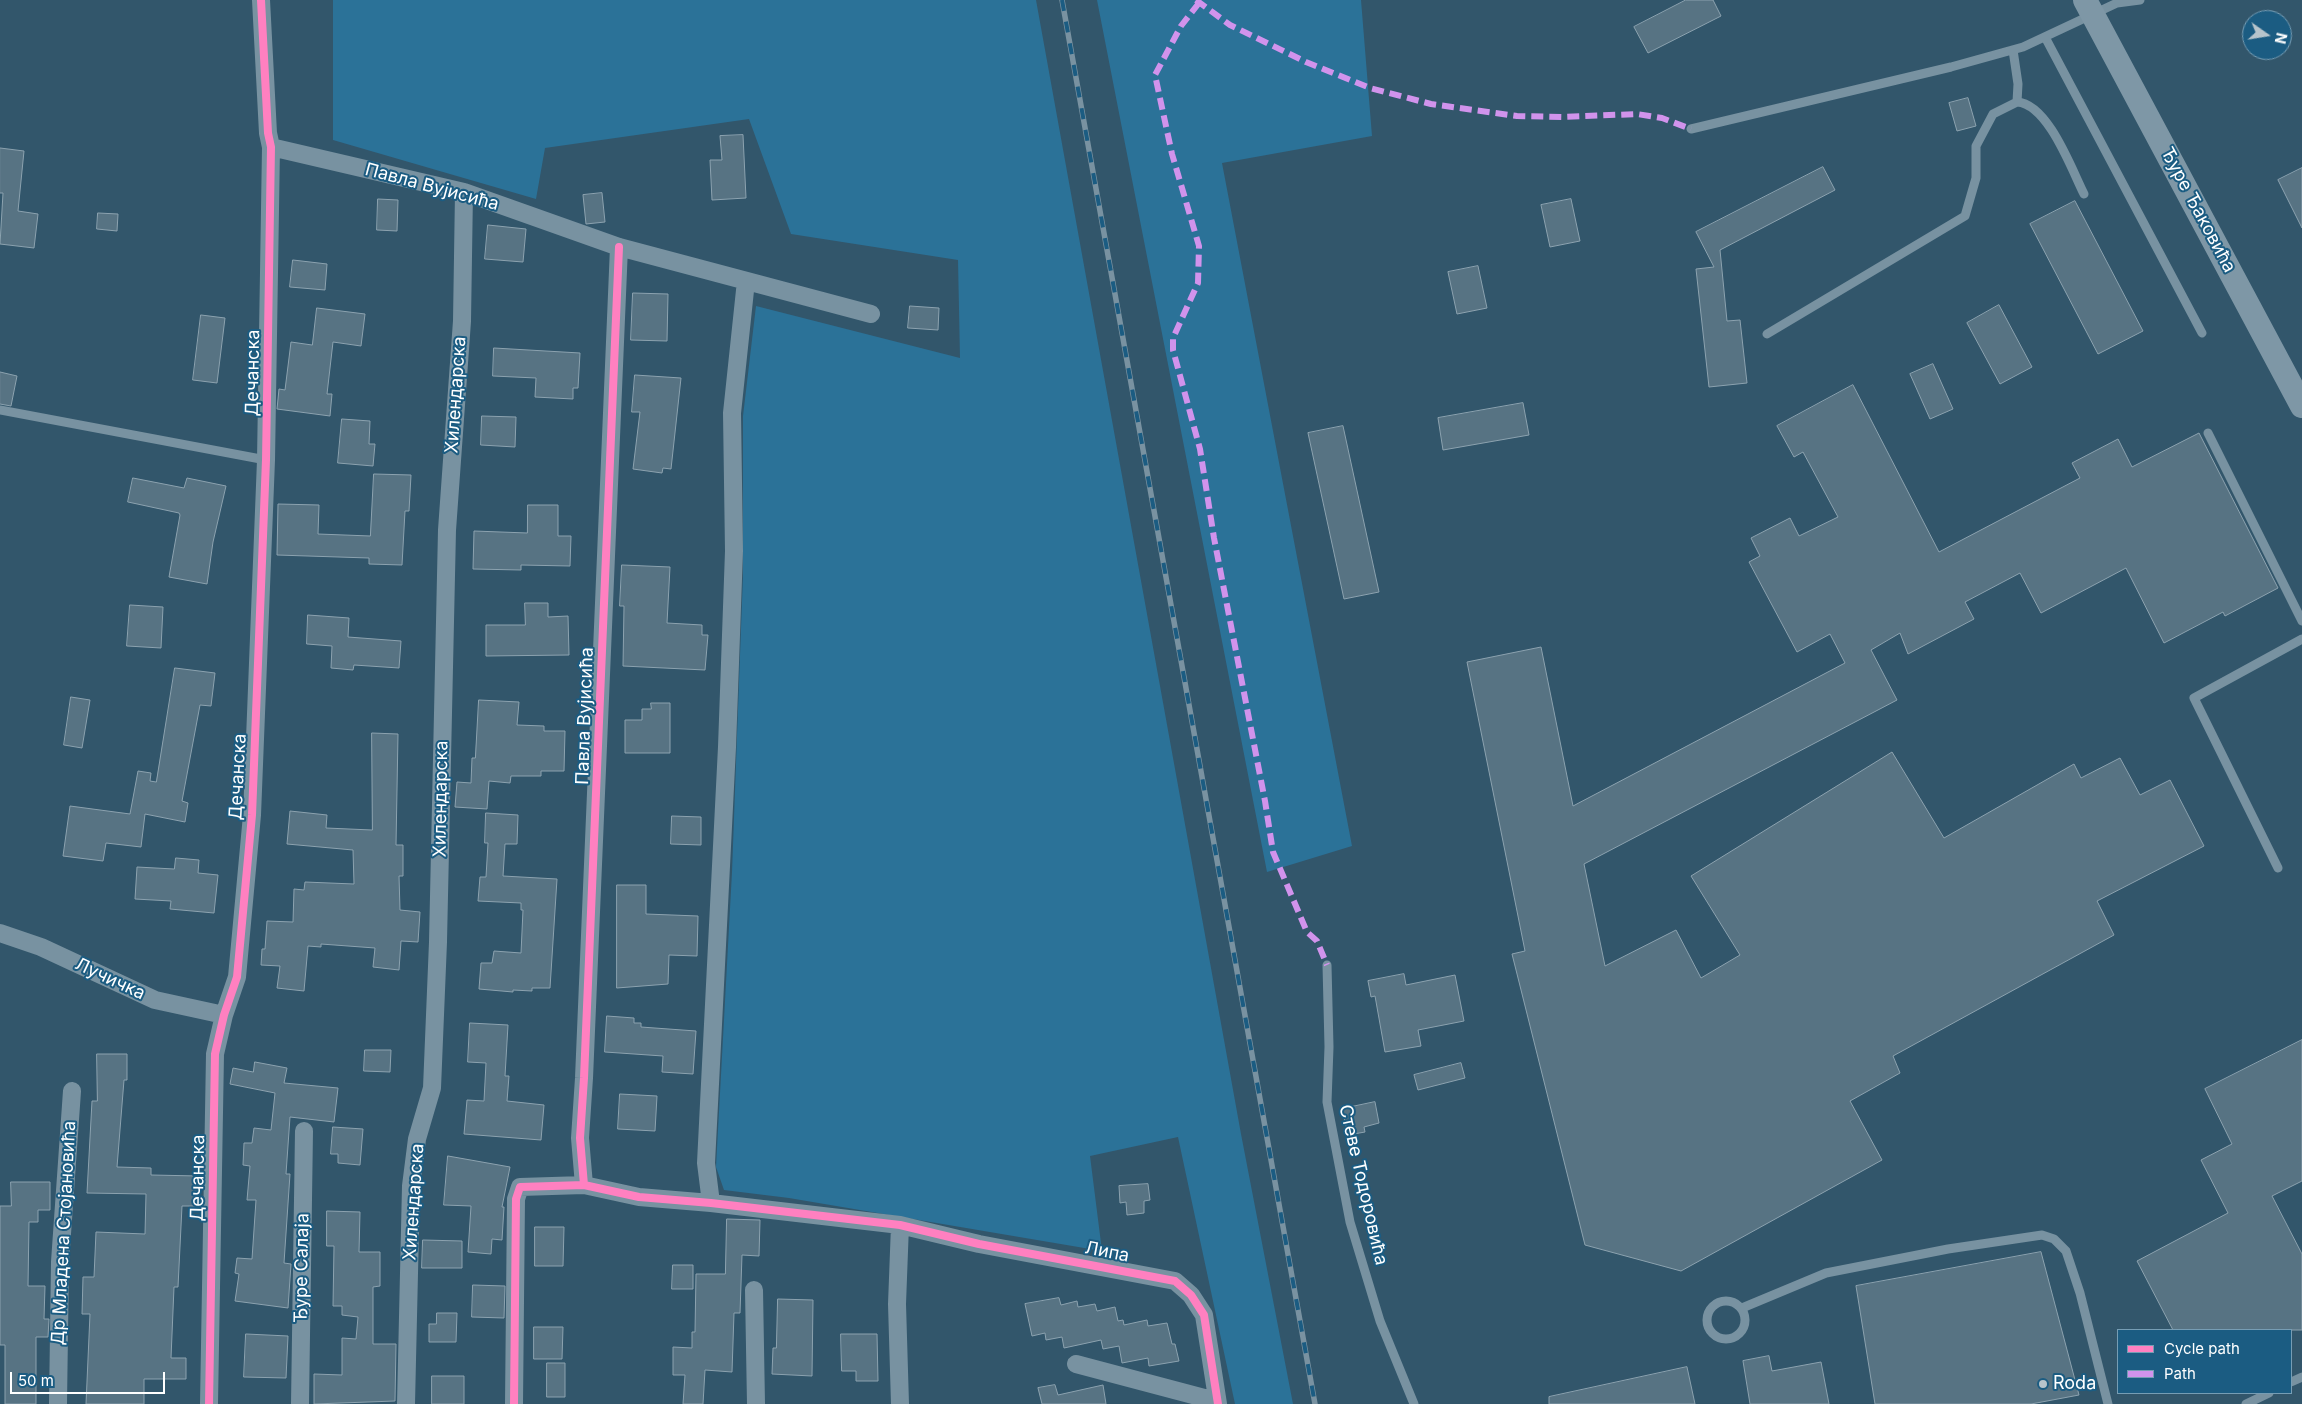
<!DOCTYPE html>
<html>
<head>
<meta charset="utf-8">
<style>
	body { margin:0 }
	#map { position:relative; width:2302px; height:1404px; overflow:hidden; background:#32566b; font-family:Inter,sans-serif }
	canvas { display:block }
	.legend { position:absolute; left:2117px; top:1329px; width:175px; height:65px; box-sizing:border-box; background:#1b5c82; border:1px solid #769db4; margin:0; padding:6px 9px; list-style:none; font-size:15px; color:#fff }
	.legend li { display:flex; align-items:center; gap:10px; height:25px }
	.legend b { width:25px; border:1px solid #769db4 }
	.north { position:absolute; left:2242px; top:10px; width:50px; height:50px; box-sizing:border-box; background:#1b5c82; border:1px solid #769db4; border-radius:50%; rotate:103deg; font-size:14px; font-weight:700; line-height:20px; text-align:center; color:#fff }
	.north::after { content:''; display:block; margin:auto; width:18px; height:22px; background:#b7c4cb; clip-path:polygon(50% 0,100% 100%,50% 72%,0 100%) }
	.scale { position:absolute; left:10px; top:1372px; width:155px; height:22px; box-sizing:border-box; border:2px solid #fff; border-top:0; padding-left:6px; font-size:15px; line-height:18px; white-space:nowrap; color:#fff; -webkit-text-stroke:4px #1b5c82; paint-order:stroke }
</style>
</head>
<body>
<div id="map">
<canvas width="2302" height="1404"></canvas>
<ul class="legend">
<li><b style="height:6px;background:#ff80c0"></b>Cycle path</li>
<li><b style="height:6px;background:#d193ec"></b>Path</li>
</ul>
<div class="north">N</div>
<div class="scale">50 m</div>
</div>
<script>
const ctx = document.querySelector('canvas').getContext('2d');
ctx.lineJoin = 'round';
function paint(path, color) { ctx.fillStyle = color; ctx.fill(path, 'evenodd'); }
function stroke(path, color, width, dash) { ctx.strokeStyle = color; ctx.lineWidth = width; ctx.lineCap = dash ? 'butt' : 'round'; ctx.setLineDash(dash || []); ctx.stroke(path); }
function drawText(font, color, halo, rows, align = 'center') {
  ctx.font = font + ' Inter,sans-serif'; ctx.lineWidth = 4; ctx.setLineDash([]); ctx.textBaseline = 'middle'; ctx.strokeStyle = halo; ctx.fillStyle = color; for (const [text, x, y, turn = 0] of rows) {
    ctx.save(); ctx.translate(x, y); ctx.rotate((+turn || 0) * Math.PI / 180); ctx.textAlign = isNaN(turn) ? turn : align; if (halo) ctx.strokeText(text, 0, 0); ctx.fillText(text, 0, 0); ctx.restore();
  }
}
paint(new Path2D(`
	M333 0H1036L1241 1134 1293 1404H1235L1178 1137 1090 1156 1102 1251 789 1198 724 1190 716 1167 732 872 743 575V416L756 306 960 358 958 260 791 234 749 119 545 148 536 199 333 140Z
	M1097 0H1361L1372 136 1222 163 1352 846 1267 872Z`), '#2b7298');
const building = new Path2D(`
	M1686 0H1713L1721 16 1648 53 1634 27Z
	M1968 98 1976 126 1957 131 1949 103Z
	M743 135 746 198 712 200 710 160H722L720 136Z
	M0 148 24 151 18 211 38 214 34 248 0 244 3 193H0Z
	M1823 167 1835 190 1720 250 1727 321 1740 320 1747 383 1709 387 1696 269 1714 267 1696 232Z
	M2302 168V228L2278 180Z
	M602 193 605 222 586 224 583 195Z
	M378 199 398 200 397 231 377 230Z
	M1571 199 1580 241 1550 247 1541 205Z
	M2075 201 2143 331 2098 354 2030 224Z
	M98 213 118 214 117 231 97 229Z
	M488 225 526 229 523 262 485 259Z
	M293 260 327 264 325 290 290 287Z
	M1478 266 1487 308 1457 314 1448 272Z
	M633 293 668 294 667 341 631 340Z
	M1999 305 2032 367 2000 384 1967 323Z
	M910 306 939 308 938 330 908 328Z
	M317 308 365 314 361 346 333 342 327 394H332L330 416 277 409 279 389 285 390 291 342 312 345Z
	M201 315 225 318 217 383 193 380Z
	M494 348 580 353 578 388H573V399L535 397 536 378 493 376Z
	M1933 364 1953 409 1930 419 1910 374Z
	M0 372 17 376 11 406 0 404Z
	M635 375 681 378 671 469 663 468 662 473 633 469 640 412H632Z
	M1853 385 1939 552 2080 478 2072 463 2118 439 2132 467 2199 433 2278 588 2225 616 2223 612 2164 643 2126 568 2041 613 2020 573 1965 602 1974 619 1908 654 1900 633 1871 650 1897 700 1584 864 1605 966 1676 930 1701 978 1740 955 1691 876 1892 752 1944 838 2074 764 2081 778 2120 758 2140 795 2170 780 2204 846 2097 901 2114 935 1893 1056 1900 1073 1850 1101 1882 1160 1681 1271 1585 1245 1512 954 1525 951 1467 662 1541 647 1573 806 1845 663 1830 634 1797 652 1749 562 1760 556 1751 538 1790 518 1799 536 1838 517 1803 452 1794 457 1777 426Z
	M1523 403 1529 435 1443 450 1438 418Z
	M482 416 516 417 515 447 481 445Z
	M342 419 370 421 369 444H375L373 466 338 463Z
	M1343 426 1379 592 1344 599 1308 433Z
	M374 474 411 475 409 511H405L402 565 369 564V558L277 555 278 504 319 505 318 534 370 536Z
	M133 478 184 488 187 478 226 486 213 542 207 584 169 577 180 515 179 513 128 502Z
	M528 505H558V536H571L570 566 521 565V570L473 569 474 531 527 533Z
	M622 565 670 567 667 623 702 625V635H708L705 670 623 666 624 606H620Z
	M525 603H548V617L568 616 569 655 486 656V625H525Z
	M130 605 163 607 161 648 127 646Z
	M308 615 349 618 348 637 401 641 399 668 354 665 353 670 331 668 332 646 307 644Z
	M175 668 215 673 211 706 200 705 182 801 188 803 185 822 145 814 141 847 106 843 103 861 63 856 70 806 130 814 138 771 151 773 150 781 156 782Z
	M71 697 90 700 82 748 64 745Z
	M479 700 519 702 517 725 544 726V731H565L564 771H541V776H511L510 783 489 781 487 809 455 807 457 782 471 783 472 758H475Z
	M651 703H670V753H625V720H642V709H651Z
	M372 733 398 734 396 845H403V876H399L400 910 420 912 418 942 401 941 399 970 373 967 375 948 321 944V947L308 946 304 991 277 988 280 966 261 965 262 949H265L267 921 293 922 294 889 304 890 305 882 354 884 353 850 287 844 290 811 327 815 326 828 372 830Z
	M486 813 518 815 517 844H505L503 876 557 879 550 988H532V991L513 990V992L479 989 481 963H492L494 951 521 953 523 910H521V903L478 901 480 877H486L488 843H485Z
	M672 816 701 817V845L671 844Z
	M176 858 199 860 198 873 218 875 214 913 170 909 171 901 135 899 137 867 174 869Z
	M617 885H646V914L698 916 697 956 669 955 668 984 617 988Z
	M1404 974 1406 985 1455 975 1464 1021 1418 1030 1421 1046 1385 1052 1375 996 1371 997 1368 981Z
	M607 1016 634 1018V1023H641V1027L696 1031 693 1074 662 1072 663 1056 605 1052Z
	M470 1023 508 1025 505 1076H509L507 1101 544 1105 541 1140 464 1134 467 1100 484 1101 486 1063 468 1062Z
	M2302 1040V1181L2272 1196 2302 1254V1330H2173L2137 1261 2228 1213 2201 1160 2232 1144 2205 1089Z
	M365 1050H391L390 1072 364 1071Z
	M97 1054H127V1080H124L117 1167 151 1168V1175L199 1176 198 1206H182L178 1287H174L171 1358H186V1379H144V1404H86L90 1314H82L83 1277H94L96 1232 145 1234 146 1194 87 1193 92 1101H97Z
	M255 1062 287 1068 284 1083 338 1088 334 1122 290 1117 286 1174H290L284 1263 291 1264 288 1308 235 1301 239 1274 235 1273 237 1258 252 1259 256 1200H247L250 1166 243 1165 244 1143H252L254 1128 271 1130 275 1093 230 1084 233 1068 253 1072Z
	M1461 1063 1465 1078 1418 1090 1414 1075Z
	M620 1094 657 1096 655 1131 618 1129Z
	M1375 1102 1379 1123 1364 1127 1365 1132 1348 1135 1342 1109Z
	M333 1127 363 1129 360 1165 338 1163V1154H331Z
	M448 1156 510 1167 502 1207H504L502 1240 492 1239 491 1254 468 1252 471 1206 444 1205Z
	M11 1182H50V1210H38V1222H29L28 1286H45L44 1319H49L48 1337H36V1404H5V1345H0V1206H11Z
	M1148 1184 1150 1200 1144 1201V1213L1127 1215 1126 1202 1120 1203 1119 1186Z
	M327 1211 360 1212 359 1252H380V1286L373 1287V1344H396L395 1401 314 1404V1374L342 1375V1338L356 1339 358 1317 342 1315V1306H333L334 1246H327Z
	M727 1219 760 1220 759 1256 742 1255 740 1313H734L732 1372 705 1370 703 1404H683L685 1375H673V1347L692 1348V1332H695L696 1274H725Z
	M535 1227H564L563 1266H535Z
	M423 1240 462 1241V1268H422Z
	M2041 1252 2079 1395 2031 1404H1875L1856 1286Z
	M673 1265H693V1289H672Z
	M473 1285 505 1286 504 1318 472 1317Z
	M1059 1298 1061 1305 1077 1301 1078 1307 1095 1304 1097 1311 1115 1307 1118 1321 1123 1320 1124 1325 1147 1320 1148 1326 1167 1323 1172 1344H1175L1179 1361 1149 1366 1148 1358 1122 1363 1119 1346 1103 1349 1101 1340 1064 1348 1062 1337 1046 1340 1045 1333 1032 1336 1025 1304Z
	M778 1299 813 1300 812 1376 772 1374 773 1348H776Z
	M437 1313H457L456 1342H429V1324H436Z
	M534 1327H563L562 1359H534Z
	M246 1334 288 1336 286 1378 244 1377Z
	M841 1334H877L878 1381H856V1371H842Z
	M1769 1356 1772 1371 1821 1362 1829 1404H1750L1743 1361Z
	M547 1363H565V1397H547Z
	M1687 1367 1695 1404H1549V1397Z
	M432 1376H464V1404H432Z
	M1055 1385 1058 1395 1103 1385 1106 1404H1042L1038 1388Z`);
paint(building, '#577383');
stroke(building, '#8ca2af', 1);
stroke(new Path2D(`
	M2045 37 2202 333
	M2017 102C2048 104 2071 168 2084 194
	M1691 129 1951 67 2023 47 2117 3 2140 0
	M1767 334 1965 216 1976 178V146L1993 114 2017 102 2018 84 2013 50
	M0 410 266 460
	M2208 433 2302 621
	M2278 868 2194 698 2302 639
	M1327 965 1329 1047 1327 1102 1350 1222 1380 1321 1414 1404
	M1707 1320a19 19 0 1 1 38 0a19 19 0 1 1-38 0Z
	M1742 1308 1826 1273 1948 1249 2042 1235 2054 1239 2066 1251 2080 1293 2108 1404
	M2291 1382 2302 1377
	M2246 1404 2269 1393`), '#7892a1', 9);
stroke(new Path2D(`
	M271 147 464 192 619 247 871 314
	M0 933 41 947 155 1000 224 1015
	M584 1185 580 1138 584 1078 619 247
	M711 1203 706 1163 727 747 734 551 732 413 746 281
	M754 1290 756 1404
	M1076 1364 1208 1399H1217
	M58 1404 60 1262 72 1091
	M209 1404 215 1054 224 1015 237 977 252 815 266 460 271 147 268 133 261 0
	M300 1404 304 1131
	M406 1404 411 1186 417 1139 432 1088 438 942 447 530 462 321 464 192
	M514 1404 516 1199 520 1187 584 1185 639 1197 711 1203 900 1225 979 1244 1175 1281 1191 1295 1204 1315 1218 1404
	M900 1404 897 1304 900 1225`), '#7892a1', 18);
stroke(new Path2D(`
	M2085 0 2302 406`), '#7e97a6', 24);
const rail = new Path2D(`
	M1062 0 1315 1404`);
stroke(rail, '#7992a1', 5.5);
stroke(rail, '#1b5c82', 4, [11]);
stroke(new Path2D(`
	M1196 0 1230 25 1306 62 1370 88 1431 104 1517 116 1562 117 1637 114 1662 118 1691 129
	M1199 3 1181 26 1155 75 1172 154 1199 246 1198 283 1173 338V350L1200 449 1214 538 1265 801 1273 852 1307 932 1317 941 1327 965`), '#d193ec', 6, [12, 6]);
stroke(new Path2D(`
	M584 1185 580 1138 584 1078 619 247
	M209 1404 215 1054 224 1015 237 977 252 815 266 460 271 147 268 133 261 0
	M514 1404 516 1199 520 1187 584 1185 639 1197 711 1203 900 1225 979 1244 1175 1281 1191 1295 1204 1315 1218 1404`), '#ff80c0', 8);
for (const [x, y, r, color] of [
	[2043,1384,5,"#b7c4cb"]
]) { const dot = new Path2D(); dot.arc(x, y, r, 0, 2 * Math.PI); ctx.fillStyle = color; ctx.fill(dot); stroke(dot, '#1b5c82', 2); }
drawText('18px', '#fff', '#1b5c82', [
	["Павла Вујисића",432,187,15],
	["Ђуре Ђаковића",2198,210,62],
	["Дечанска",253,373,-89],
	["Хилендарска",456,395,-86],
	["Павла Вујисића",585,716,-88],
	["Дечанска",238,777,-87],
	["Хилендарска",441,799,-89],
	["Лучичка",110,979,25],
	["Дечанска",198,1178,-89],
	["Стеве Тодоровића",1363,1185,77],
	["Хилендарска",414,1202,-86],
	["Др Младена Стојановића",64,1233,-87],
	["Липа",1107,1252,11],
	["Ђуре Салаја",302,1268,-89]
]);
drawText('18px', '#fff', '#1b5c82', [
	["Roda",2053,1384]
], 'left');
</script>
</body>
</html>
